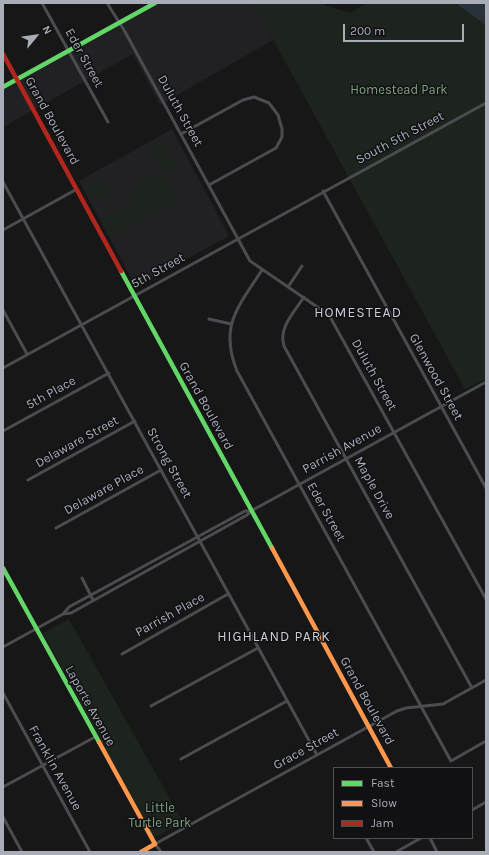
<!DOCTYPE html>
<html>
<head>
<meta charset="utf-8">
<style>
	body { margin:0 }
	#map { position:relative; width:489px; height:855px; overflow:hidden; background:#171717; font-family:Karla,sans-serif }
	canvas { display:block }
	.frame { position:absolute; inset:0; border:4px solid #a8adb8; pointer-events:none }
	.legend { position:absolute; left:333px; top:767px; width:140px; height:72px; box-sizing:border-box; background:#111113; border:1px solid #4d4f55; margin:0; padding:5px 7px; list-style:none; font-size:12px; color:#a8adb8 }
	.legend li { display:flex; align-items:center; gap:8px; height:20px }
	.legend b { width:20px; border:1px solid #4d4f55 }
	.north { position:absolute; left:16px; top:16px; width:40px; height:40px; -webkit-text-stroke:3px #111113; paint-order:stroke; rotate:61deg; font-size:11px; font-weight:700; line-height:16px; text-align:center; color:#a8adb8 }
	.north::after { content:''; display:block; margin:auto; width:14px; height:18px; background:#a8adb8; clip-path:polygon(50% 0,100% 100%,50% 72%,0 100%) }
	.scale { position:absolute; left:343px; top:24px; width:121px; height:18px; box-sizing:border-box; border:2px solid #a8adb8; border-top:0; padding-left:5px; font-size:12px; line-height:14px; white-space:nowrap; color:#a8adb8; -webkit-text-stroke:3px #111113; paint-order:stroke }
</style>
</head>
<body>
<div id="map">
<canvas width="489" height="855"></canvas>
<div class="frame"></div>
<ul class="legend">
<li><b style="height:5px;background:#63d668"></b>Fast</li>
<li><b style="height:5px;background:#ff974d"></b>Slow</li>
<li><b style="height:5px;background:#b3261e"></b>Jam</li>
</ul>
<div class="north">N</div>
<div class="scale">200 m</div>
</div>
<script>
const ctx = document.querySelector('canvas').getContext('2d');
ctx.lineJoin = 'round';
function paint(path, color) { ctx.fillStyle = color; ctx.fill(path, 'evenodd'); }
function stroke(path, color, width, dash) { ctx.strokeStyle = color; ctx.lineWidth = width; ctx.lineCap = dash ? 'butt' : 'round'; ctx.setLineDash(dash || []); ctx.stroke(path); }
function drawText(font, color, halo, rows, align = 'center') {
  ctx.font = font + ' Karla,sans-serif'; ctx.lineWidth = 3; ctx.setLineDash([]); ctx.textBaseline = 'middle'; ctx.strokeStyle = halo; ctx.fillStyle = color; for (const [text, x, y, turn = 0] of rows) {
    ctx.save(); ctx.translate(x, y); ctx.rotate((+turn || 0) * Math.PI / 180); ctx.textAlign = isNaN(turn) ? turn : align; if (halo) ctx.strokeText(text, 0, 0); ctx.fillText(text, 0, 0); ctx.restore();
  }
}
paint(new Path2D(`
	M157 3H253L273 40 160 105 133 54 3 127V88Z
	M172 129 229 236 136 287 79 181Z`), '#212123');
paint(new Path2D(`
	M253 3H324L326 6 350 13 367 3H455L486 25V379L465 389Z
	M161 141 176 168 165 175 149 147Z
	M159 170 177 200 109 237 100 220 133 201 130 195 137 191 133 184Z
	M96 180 97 182H106L110 188 106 197 100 199 92 196 89 192 90 185Z
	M69 619 183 822 154 838 43 633Z`), '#1d241e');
paint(new Path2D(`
	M455 3H486V25Z`), '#2a3239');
stroke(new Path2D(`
	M42 3 108 122
	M107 3 124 30 250 261 329 315 486 599
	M181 134 243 100 254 97 269 103 278 115 282 129V137L276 148 209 185
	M3 182 317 755
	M323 191 486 488
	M3 230 77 189
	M262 270C238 307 219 326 237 371L451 761 486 741
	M288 287 302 266
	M304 297C295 311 278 328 284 346L472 688
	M3 310 27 354
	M209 319 231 324
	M3 368 486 103
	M3 431 109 373
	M28 480 135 421
	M56 528 161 470
	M82 578 93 600
	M63 614 71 613 247 515 251 511 486 382
	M3 647 63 614 69 607 245 511H251
	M122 654 228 594
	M3 693 90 852
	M151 706 258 648
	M181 759 287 701
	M3 787 95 737
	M472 810 486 802
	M3 817 22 852
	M366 838 374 852
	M430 838 437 852
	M161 852 155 844 397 711 406 708 443 704 486 680
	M396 852 421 838`), '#4b4c50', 3);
stroke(new Path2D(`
	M3 87 155 3
	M121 271 272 548
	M3 568 99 742`), '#63d668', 4.5);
stroke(new Path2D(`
	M272 548 391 768
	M99 742 155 844 141 852`), '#ff974d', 4.5);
stroke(new Path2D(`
	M3 54 121 271`), '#b3261e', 4.5);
drawText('13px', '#a8adb8', '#111113', [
	["Eder Street",84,58,61],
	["Duluth Street",180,111,61],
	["Grand Boulevard",52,121,61],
	["South 5th Street",400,138,-28],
	["5th Street",158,271,-29],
	["Duluth Street",374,375,61],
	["Glenwood Street",436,377,61],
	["5th Place",51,393,-29],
	["Grand Boulevard",206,406,61],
	["Delaware Street",77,442,-29],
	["Parrish Avenue",342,449,-29],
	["Strong Street",169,463,61],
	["Maple Drive",374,488,61],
	["Delaware Place",104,490,-29],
	["Eder Street",326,512,61],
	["Parrish Place",170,615,-29],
	["Grand Boulevard",367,701,61],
	["Laporte Avenue",90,706,61],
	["Grace Street",306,749,-29],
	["Franklin Avenue",55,768,61]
]);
drawText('13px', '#7fa381', '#111113', [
	["Homestead Park",399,90],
	["Little",160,808],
	["Turtle Park",160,823]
]);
ctx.letterSpacing = '1px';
drawText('14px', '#c9ccd4', '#111113', [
	["HOMESTEAD",358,313],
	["HIGHLAND PARK",274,637]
]);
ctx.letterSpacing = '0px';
</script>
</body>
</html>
